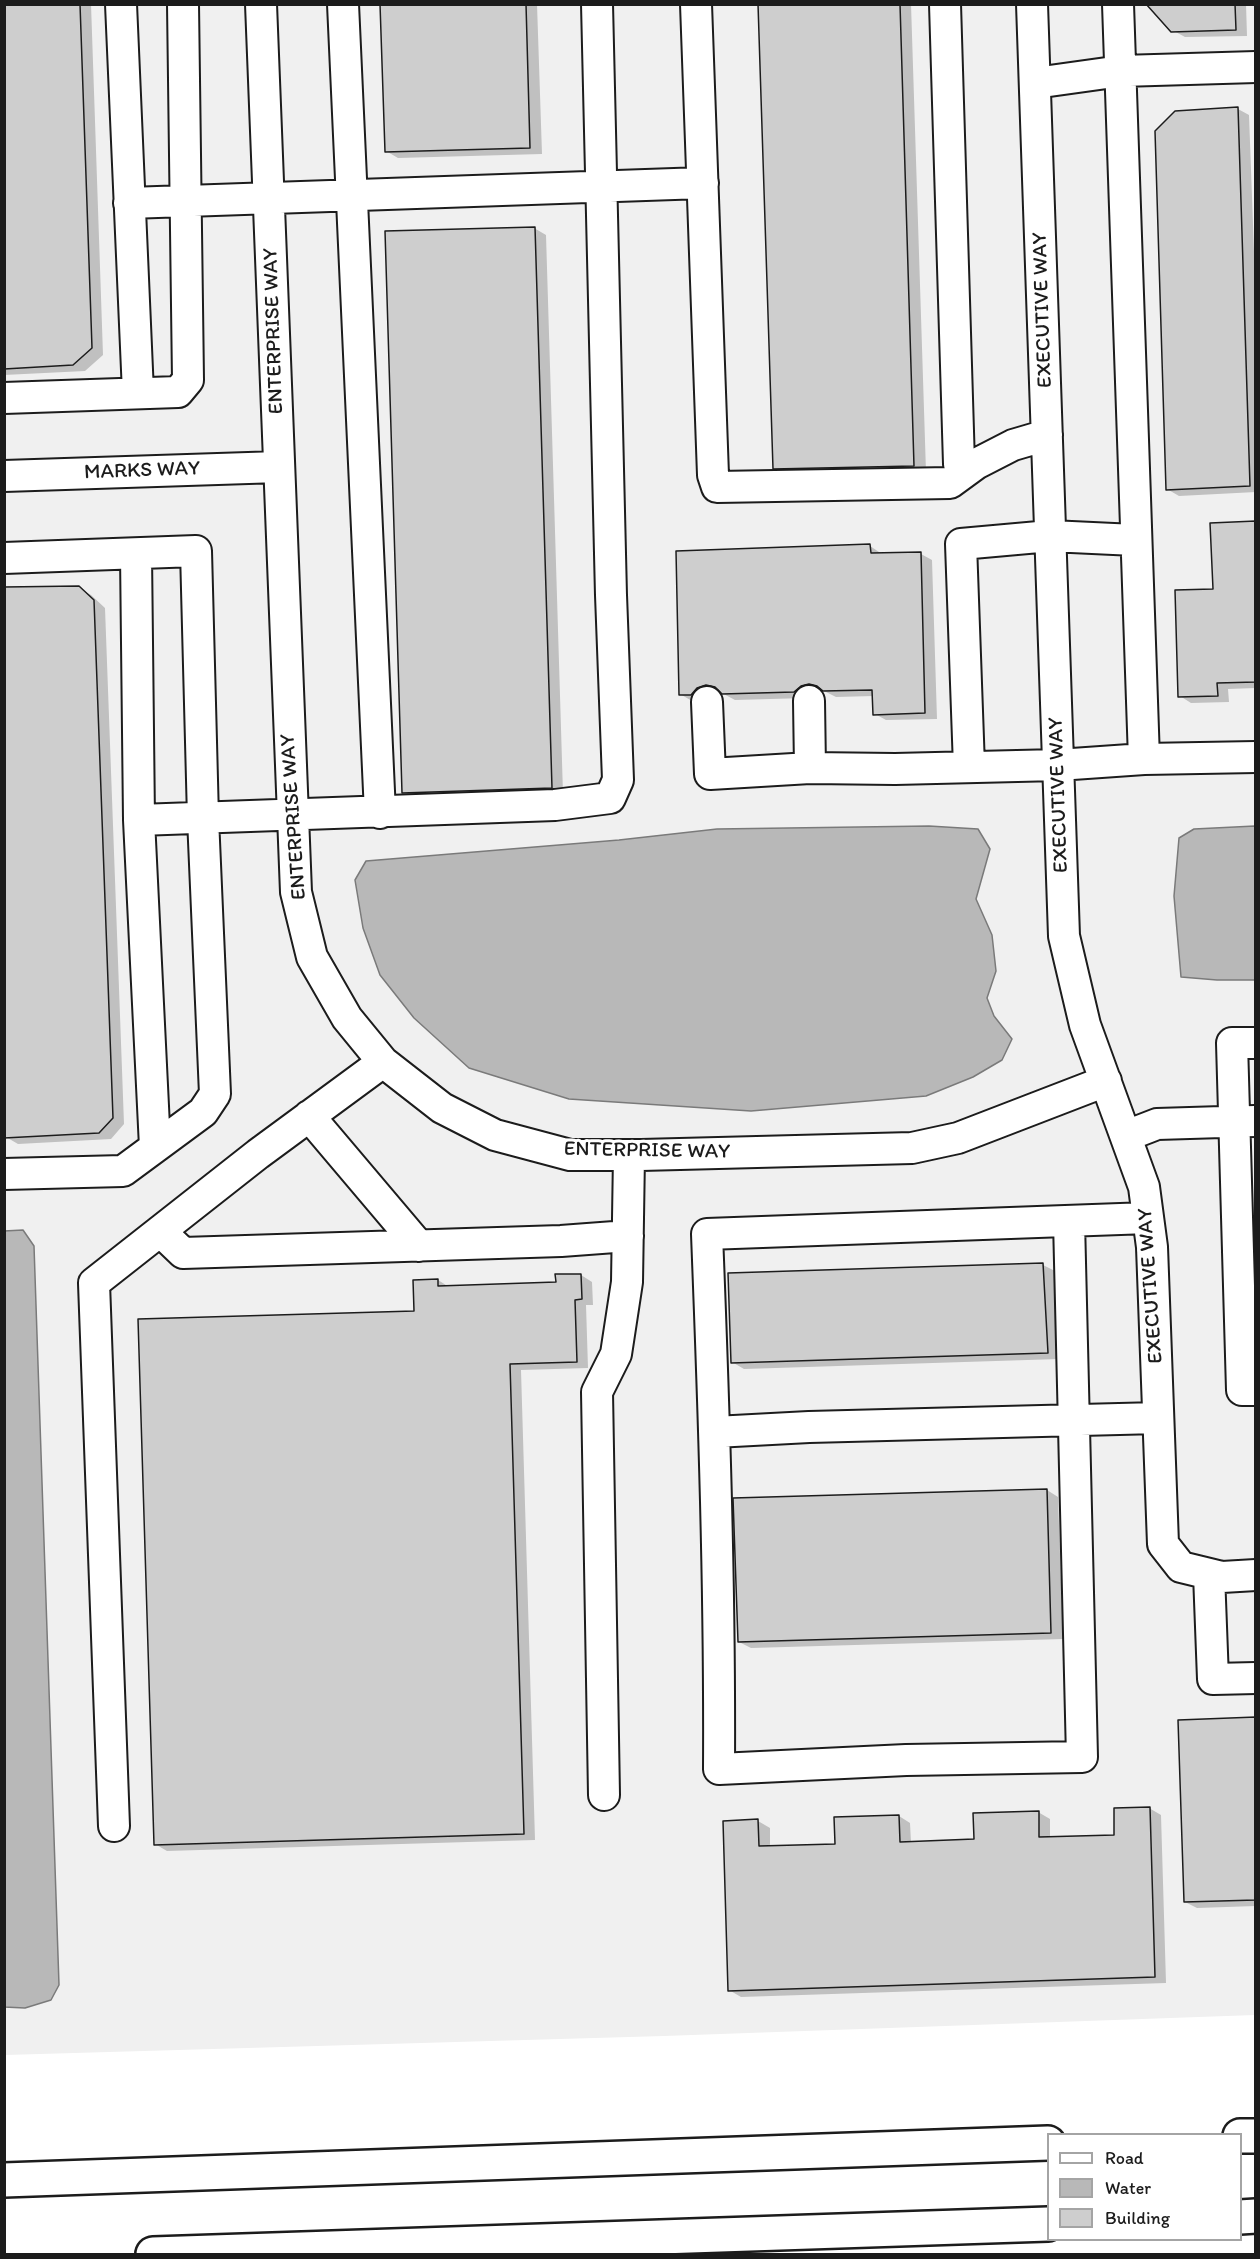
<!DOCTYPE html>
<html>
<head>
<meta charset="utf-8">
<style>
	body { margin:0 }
	#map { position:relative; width:1260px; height:2259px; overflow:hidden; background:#fff; font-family:Itim,sans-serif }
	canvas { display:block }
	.frame { position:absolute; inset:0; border:6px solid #1c1c1c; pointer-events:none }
	.legend { position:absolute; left:1047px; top:2133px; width:195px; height:108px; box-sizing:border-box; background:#fff; border:2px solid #a4a4a4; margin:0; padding:8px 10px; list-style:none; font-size:18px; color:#1c1c1c }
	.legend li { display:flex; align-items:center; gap:12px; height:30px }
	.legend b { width:30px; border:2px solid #a4a4a4 }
</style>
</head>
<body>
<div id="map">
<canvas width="1260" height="2259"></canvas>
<div class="frame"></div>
<ul class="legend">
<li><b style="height:8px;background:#fff"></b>Road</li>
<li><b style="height:16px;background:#b8b8b8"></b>Water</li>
<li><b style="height:16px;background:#cecece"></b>Building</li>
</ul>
</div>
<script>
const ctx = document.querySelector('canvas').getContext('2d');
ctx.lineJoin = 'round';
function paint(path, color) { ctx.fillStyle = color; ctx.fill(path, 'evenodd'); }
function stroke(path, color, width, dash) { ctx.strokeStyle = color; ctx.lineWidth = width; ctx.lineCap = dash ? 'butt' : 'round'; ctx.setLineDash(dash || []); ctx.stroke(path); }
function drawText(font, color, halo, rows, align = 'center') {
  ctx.font = font + ' Itim,sans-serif'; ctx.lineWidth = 6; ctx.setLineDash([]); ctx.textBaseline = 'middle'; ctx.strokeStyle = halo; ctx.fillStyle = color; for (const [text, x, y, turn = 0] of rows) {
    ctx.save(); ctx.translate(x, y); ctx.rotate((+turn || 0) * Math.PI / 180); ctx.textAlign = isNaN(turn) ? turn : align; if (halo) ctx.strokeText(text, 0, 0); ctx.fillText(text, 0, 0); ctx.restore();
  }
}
paint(new Path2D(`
	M4 5H1255V2015L664 2036 5 2055Z`), '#f0f0f0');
const water = new Path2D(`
	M929 826 978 829 990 849 976 899 992 935 996 971 987 998 994 1016 1012 1039 1002 1060 973 1077 926 1096 751 1111 569 1099 469 1068 414 1018 380 975 363 928 355 880 366 861 619 840 717 829Z
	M1255 826V980H1217L1181 977 1174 896 1179 838 1194 829Z
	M23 1230 34 1246 59 1985 51 2000 25 2008 4 2007V1231Z`);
paint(water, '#b8b8b8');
stroke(water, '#7a7a7a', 1.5);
paint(new Path2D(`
	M4 4H91L103 355 85 371 4 375Z
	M382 4H537L542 154 398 158 386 151Z
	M759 4H911L926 472 786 475 774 468Z
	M1148 4H1246L1247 36 1185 37 1172 30Z
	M1238 109 1249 115 1256 306V492L1179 496 1167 489Z
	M534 228 546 235 563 794 415 799 404 792Z
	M1256 522V688L1228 689 1229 702 1191 703 1180 696 1214 590Z
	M870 546 882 554H921L932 560 937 719 886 720 875 714 874 696 836 697 822 690 813 692 806 698 735 700 718 691 709 694 704 701H692L680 694Z
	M79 588 91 595 105 608 124 1124 111 1139 18 1144 6 1137Z
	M1043 1265 1055 1271 1059 1359 744 1369 732 1362Z
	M581 1275 592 1282 593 1305H586L588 1368 521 1370 535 1840 167 1851 155 1844 415 1312 438 1280 449 1287 557 1284Z
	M1047 1490 1058 1497 1063 1639 751 1648 739 1642Z
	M1256 1719V1906L1197 1908 1185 1902Z
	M1149 1808 1161 1815 1166 1983 741 1997 729 1990 758 1821 770 1828V1847L836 1845 899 1816 910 1823 911 1843 976 1841 1038 1812 1050 1819V1838L1116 1836Z`), '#0003');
const building = new Path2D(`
	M4 4H80L92 348 73 365 4 369Z
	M380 4H526L530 148 385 152Z
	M758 4H900L914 466 773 469Z
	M1146 4H1235L1236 30 1171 32Z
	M1238 107 1250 486 1166 490 1155 131 1175 111Z
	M535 227 552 788 402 793 385 231Z
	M1256 521V682L1217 683 1218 696 1178 697 1175 590 1213 589 1210 523Z
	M870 544 871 553 921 552 925 713 873 715 872 690 823 691 817 686 809 684 801 686 794 692 722 694 715 687 706 685 697 688 691 695H679L676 551Z
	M79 586 94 600 113 1118 99 1133 4 1138V587Z
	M1043 1263 1048 1353 731 1363 728 1273Z
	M555 1274H581L582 1299 575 1300 577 1362 510 1364 524 1834 154 1845 138 1319 414 1311 413 1280 438 1279V1286L556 1282Z
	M1047 1489 1051 1633 738 1642 733 1498Z
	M1256 1717V1900L1184 1902 1178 1720Z
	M1150 1807 1155 1977 728 1991 723 1821 758 1819 759 1846 835 1844 834 1817 899 1815 900 1842 974 1839 973 1813 1039 1811V1837L1114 1835V1808Z`);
paint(building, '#cecece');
stroke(building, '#1c1c1c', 1.5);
const minor = new Path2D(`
	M121 4 138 393
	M261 4 296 892 312 957 347 1018 383 1062 442 1108 495 1135 570 1155H641L912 1148 958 1138 1106 1081
	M343 4 380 813
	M696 4 713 475 717 487 950 483 976 464
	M945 4 959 464H976L1013 445 1047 435
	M1032 4 1064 936 1085 1025 1144 1187 1152 1247 1163 1544 1181 1567 1222 1577 1256 1575
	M1118 4 1144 759
	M1035 83 1121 71 1256 67
	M129 203 703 183
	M4 398 178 392 188 380 183 4
	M4 476 279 467
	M136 554 139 820 155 1147
	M4 558 196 551 203 818 215 1094 203 1112 123 1171 4 1174
	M809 701 810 768
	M707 702 710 774 810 768 895 769 1058 765 1144 759 1256 757
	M969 767 961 544 1050 536 1135 540
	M139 820 555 805 610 798 618 780 611 595 597 4
	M1256 1043H1232L1242 1390H1256
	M309 1116 419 1246
	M1126 1136 1157 1124 1255 1121
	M1069 1221 1082 1757 906 1760 719 1769C720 1591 714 1412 707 1234L1148 1218
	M160 1231 183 1253 561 1241 628 1236
	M715 1432 809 1427 1158 1418
	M1209 1574 1213 1679 1256 1678
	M604 1795 597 1392 616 1354 627 1282 629 1155
	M114 1826 94 1283 258 1154 383 1062`);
const highway = new Path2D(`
	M1240 2136H1256
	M4 2180 1048 2143
	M1240 2217 1256 2216
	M153 2254 1048 2224`);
stroke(minor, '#1c1c1c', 34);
stroke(highway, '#1c1c1c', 38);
stroke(minor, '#fff', 30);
stroke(highway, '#fff', 33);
drawText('21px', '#1c1c1c', '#fff', [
	["EXECUTIVE WAY",1043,310,-92],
	["ENTERPRISE WAY",274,331,-92],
	["MARKS WAY",142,471,-2],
	["EXECUTIVE WAY",1059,795,-92],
	["ENTERPRISE WAY",294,817,-94],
	["ENTERPRISE WAY",647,1151,1],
	["EXECUTIVE WAY",1151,1286,-94]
]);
</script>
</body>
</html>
